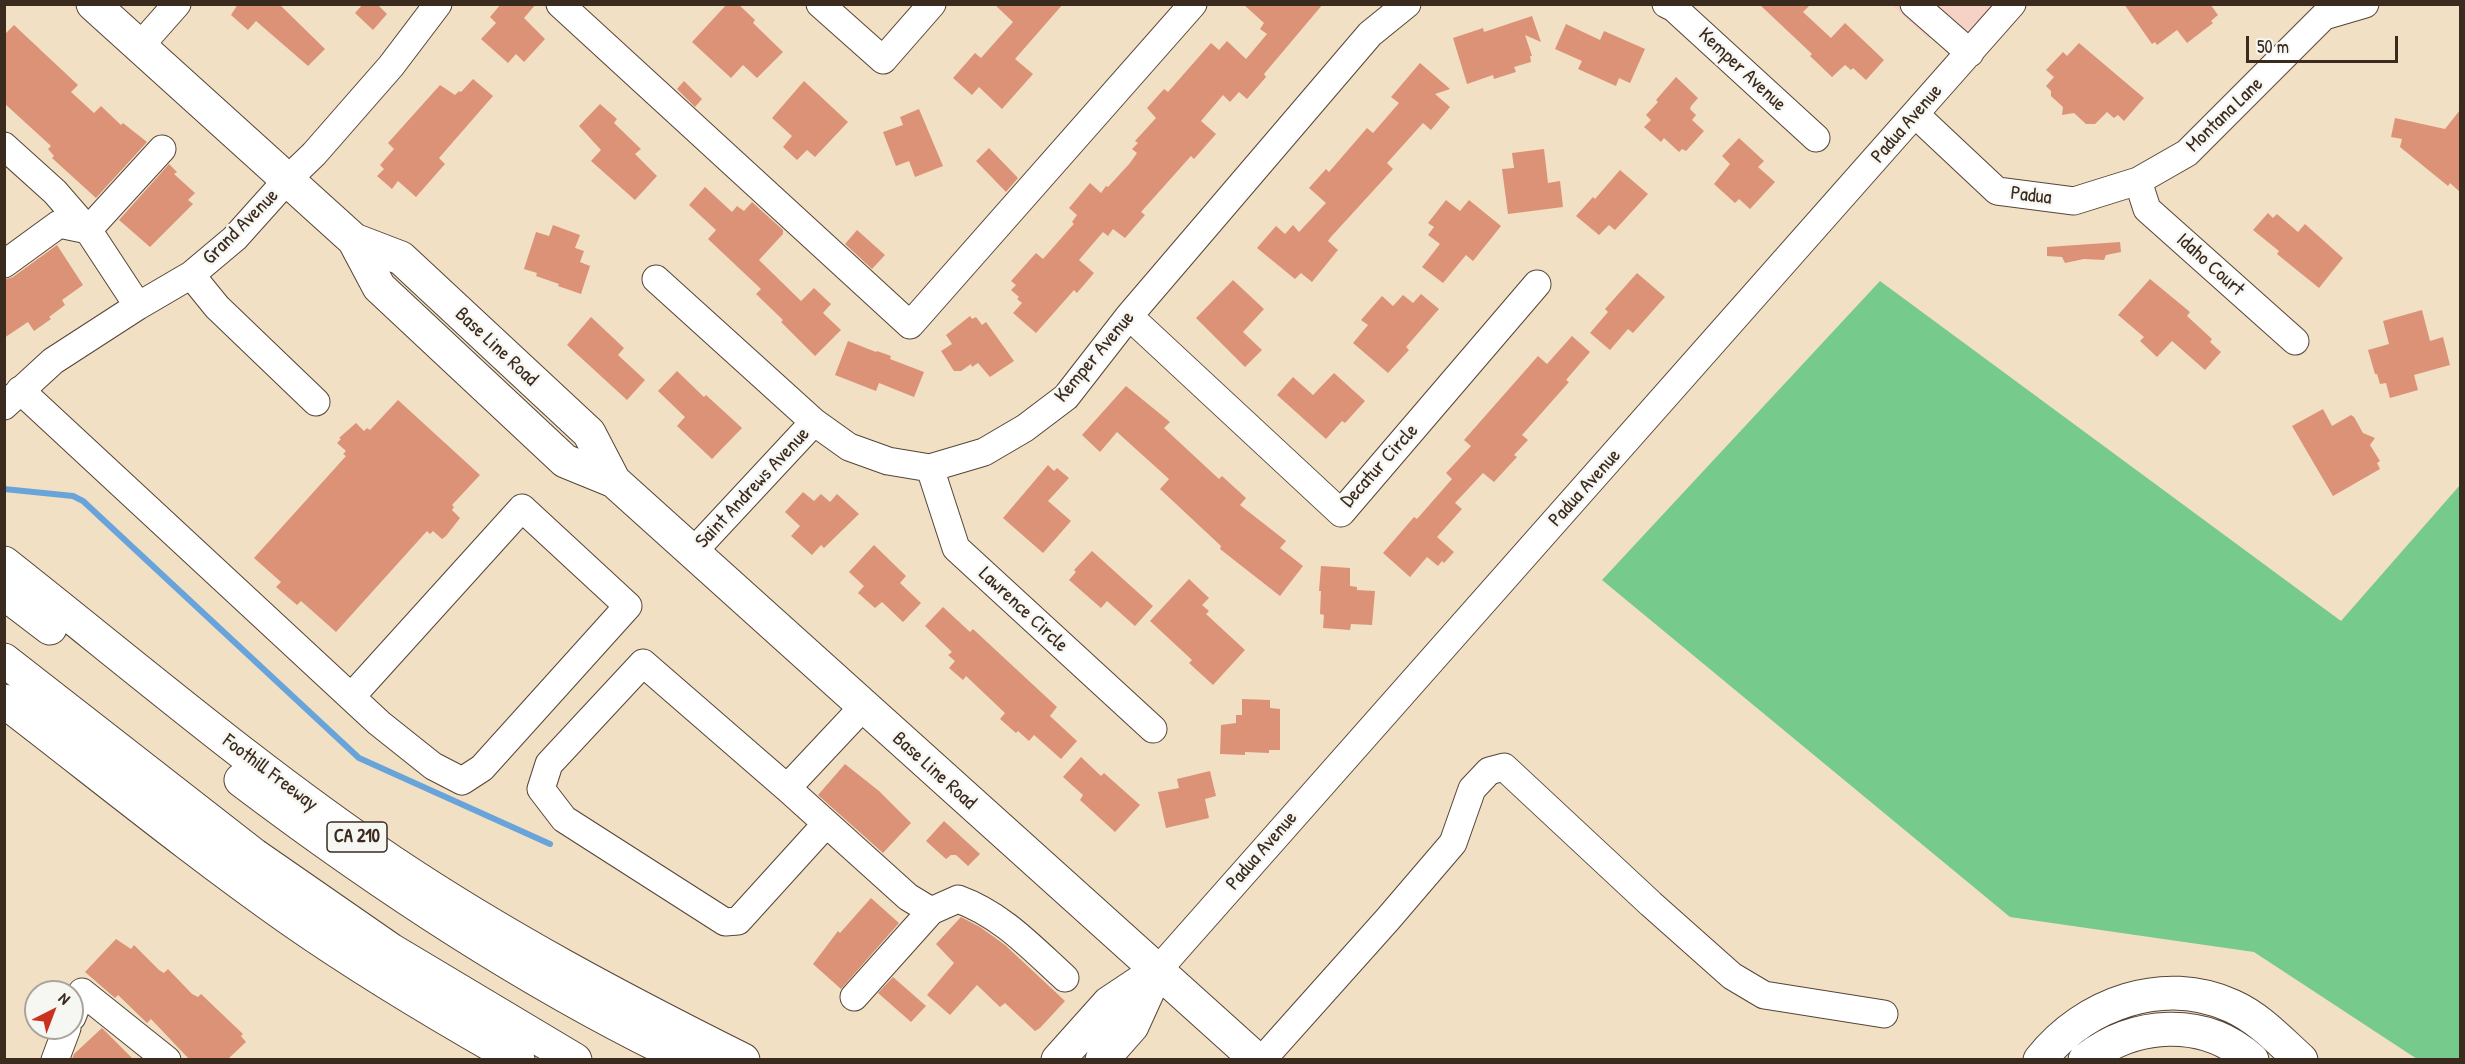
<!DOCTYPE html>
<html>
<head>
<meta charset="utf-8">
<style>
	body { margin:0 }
	#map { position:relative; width:2465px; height:1064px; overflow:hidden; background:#f1e0c4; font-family:"Patrick Hand",sans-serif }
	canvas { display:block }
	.frame { position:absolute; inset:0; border:6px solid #3b2a1e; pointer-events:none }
	.north { position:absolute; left:24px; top:980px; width:60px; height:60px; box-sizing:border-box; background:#f6f6f2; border:2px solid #aba49d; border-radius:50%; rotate:42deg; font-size:16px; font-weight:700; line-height:24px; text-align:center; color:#3b2a1e }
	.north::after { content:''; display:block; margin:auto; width:21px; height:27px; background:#c8321e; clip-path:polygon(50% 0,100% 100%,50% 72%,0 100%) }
	.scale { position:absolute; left:2246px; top:36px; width:152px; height:27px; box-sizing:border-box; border:3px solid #3b2a1e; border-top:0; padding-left:8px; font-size:18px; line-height:21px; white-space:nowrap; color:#3b2a1e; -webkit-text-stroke:4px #f6f6f2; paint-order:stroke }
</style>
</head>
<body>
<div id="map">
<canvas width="2465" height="1064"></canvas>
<div class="frame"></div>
<div class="north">N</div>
<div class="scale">50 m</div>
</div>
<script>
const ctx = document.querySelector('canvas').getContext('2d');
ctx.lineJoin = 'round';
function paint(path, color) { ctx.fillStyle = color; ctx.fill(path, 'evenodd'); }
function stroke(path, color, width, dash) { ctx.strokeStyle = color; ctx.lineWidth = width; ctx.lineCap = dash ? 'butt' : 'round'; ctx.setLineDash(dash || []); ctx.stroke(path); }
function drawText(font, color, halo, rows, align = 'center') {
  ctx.font = font + ' "Patrick Hand",sans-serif'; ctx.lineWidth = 5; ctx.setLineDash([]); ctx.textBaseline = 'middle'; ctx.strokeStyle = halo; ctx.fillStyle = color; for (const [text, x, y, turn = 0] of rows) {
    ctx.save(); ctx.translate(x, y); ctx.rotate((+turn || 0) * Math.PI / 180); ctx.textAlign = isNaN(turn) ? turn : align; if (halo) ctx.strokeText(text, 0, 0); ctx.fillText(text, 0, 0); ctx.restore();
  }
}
paint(new Path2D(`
	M1892 5H1996L1976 28 1928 38Z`), '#f6d1c5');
paint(new Path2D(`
	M1880 281 2341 621 2460 485V1059H2417L2254 952 2010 917 1602 580Z`), '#76ca8c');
stroke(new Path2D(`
	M4 489 73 496 83 501 359 758 550 844`), '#68a4d9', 6);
paint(new Path2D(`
	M238 4H279L325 49 308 66 256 21 248 30 231 15Z
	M363 4H377L387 14 373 30 355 13Z
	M501 4H536L524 18 545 39 524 62 516 54 508 63 481 39 496 23 490 17Z
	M727 4H738L755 20 753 23 783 52 757 78 743 65 731 78 692 42Z
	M994 4H1063L1015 59 1033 74 1002 109 979 87 972 95 953 78 975 53 981 58 1013 22Z
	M1243 4H1323L1264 74 1266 77 1247 99 1239 92 1230 102 1223 95 1201 121 1216 134 1194 159 1191 156 1141 212 1145 215 1125 238 1113 229 1108 236 1103 232 1079 260 1094 273 1077 293 1074 290 1036 333 1013 313 1022 303 1017 299 1019 297 1011 290 1016 285 1011 281 1036 253 1043 259 1071 227 1074 224 1072 222 1077 215 1069 208 1090 183 1101 193 1106 186 1108 187 1130 163 1137 153 1132 149 1138 143 1135 141 1156 118 1147 108 1164 89 1168 92 1211 43 1219 50 1227 41 1246 59 1267 34 1260 29 1264 23Z
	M1759 4H1811L1803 12 1831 38 1845 23 1884 60 1866 80 1853 68 1851 70 1845 65 1832 77 1810 56 1812 54Z
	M2124 4H2210L2218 15 2211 21 2213 23 2187 43 2177 30 2157 45 2155 42 2152 44Z
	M1532 16 1541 42 1525 35 1532 56H1530L1531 62 1514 67 1516 72 1494 79 1493 75 1467 84 1453 38 1483 28 1484 32Z
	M1566 24 1600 40 1604 31 1645 49 1630 83 1619 78 1616 86 1578 69 1582 61 1555 49Z
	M14 25 78 85 71 92 94 113 101 106 121 125 123 123 147 142 96 198 52 158 54 156 48 149 51 146 4 103V35Z
	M2079 43 2144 98 2124 121 2118 115 2114 118 2107 112 2095 124H2086L2074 113 2062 115 2063 107 2051 96V91L2046 86 2054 77 2046 70 2063 52 2067 56Z
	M1420 63 1450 89 1435 94 1450 107 1431 130 1423 123 1387 163 1393 169 1330 238 1328 241 1338 250 1312 282 1301 273 1295 279 1257 248 1276 226 1285 234 1293 225 1299 232 1326 203 1309 188 1326 169 1329 172 1367 128 1373 133 1399 103 1391 97Z
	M1676 77 1698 98 1691 106 1690 109 1696 115 1692 120 1704 131 1686 151 1682 149 1679 152 1664 138 1661 142 1644 127 1651 120 1646 115 1658 102 1656 100Z
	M473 79 493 96 439 158 445 164 416 197 398 181 392 189 377 176 384 169 380 165 394 149 388 143 440 85 455 95 459 91 461 92Z
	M684 81 702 99 695 107 677 89Z
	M804 81 848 122 815 157 807 150 797 160 783 147 792 136 772 118Z
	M600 104 617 119 614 123 641 149 635 154 657 176 635 200 591 161 601 150 579 126Z
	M919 109 943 166 915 177 909 161 896 166 883 132 903 125 900 117Z
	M2460 110V192L2450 183 2448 186 2400 147 2402 139 2391 137 2395 118 2445 129Z
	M1739 138 1764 161 1758 167 1775 182 1750 209 1739 199 1735 203 1714 184 1730 164 1722 156Z
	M989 148 1018 178 1006 192 976 161Z
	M1544 149 1548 183 1560 181 1563 207 1508 214 1502 169 1514 168 1512 153Z
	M169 164 177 172 174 174 195 193 188 200 193 204 150 247 119 220Z
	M1620 170 1648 194 1615 230 1609 225 1599 235 1576 216 1593 197 1595 199Z
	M705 187 732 212 737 206 744 211 752 202 783 230V234L759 260 801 301 814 288 831 304 823 313 841 330 815 356 781 322 783 320 756 294 761 289 708 239 716 230 689 205Z
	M1446 200 1460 211 1469 200 1501 226 1473 261 1466 255 1443 283 1422 267 1440 244 1428 235 1434 227 1428 223Z
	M2268 213 2273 218 2277 214 2298 232 2305 224 2343 258 2319 288 2277 254 2279 251 2253 230Z
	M553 225 580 235 575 248 584 251 580 262 590 266 581 294 558 286 559 284 536 276 537 273 524 269 536 232 549 236Z
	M857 230 885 255 872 269 845 244Z
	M2120 242 2121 252 2106 255 2104 260 2084 259 2065 263 2062 257 2047 256V247Z
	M57 245 83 285 62 300 65 305 49 317 51 319 34 331 28 322 4 338V280L13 277Z
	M1637 273 1665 297 1633 333 1628 329 1610 350 1590 333 1608 312 1605 309Z
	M2150 279 2190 312 2187 316 2212 339 2210 342 2221 352 2205 370 2172 341 2157 357 2140 341 2144 337 2118 315Z
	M1233 280 1264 309 1243 332 1262 350 1245 367 1196 318Z
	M1421 294 1439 309 1406 347 1409 350 1388 373 1353 343 1368 325 1361 320 1382 296 1393 306 1403 295 1413 303Z
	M2422 310 2430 341 2443 337 2450 365 2414 375 2418 390 2390 398 2386 383 2380 384 2377 374H2375L2368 350 2389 344 2383 321Z
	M970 316 972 319 976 317 982 325 986 322 1014 361 990 377 978 363 972 367 971 364 961 371H954L941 351 952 344 946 335Z
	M591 317 624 348 618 355 645 380 627 400 567 345Z
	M1572 336 1590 352 1566 380 1569 382 1522 435 1528 440 1514 455 1517 457 1494 482 1483 473 1455 503 1462 509 1437 537 1454 552 1444 563 1442 561 1438 566 1427 557 1410 577 1383 553 1414 517 1417 519 1452 479 1446 473 1471 446 1464 440 1538 356 1547 364Z
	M848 341 876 352 877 351 891 356 890 359 924 372 914 397 879 383 876 391 835 375Z
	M677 371 704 397 706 395 742 428 712 459 677 426 685 417 658 391Z
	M1334 373 1365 401 1345 423 1342 421 1326 439 1277 395 1293 377 1313 395Z
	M1126 386 1170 422 1164 428 1219 479 1222 476 1246 498 1240 505 1286 541 1280 548 1303 566 1280 596 1220 549 1221 546 1160 489 1169 479 1117 432 1100 452 1082 435Z
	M398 400 480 475 452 505 454 507 452 510 460 518 446 536 442 539 433 531 430 534 427 531 336 632 301 601 297 605 276 587 281 582 254 558 346 456 343 454 346 451 337 443 341 439 339 438 356 423 364 431 367 428 370 430Z
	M2323 409 2332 426 2351 415 2354 417 2363 433 2375 438 2370 445 2380 461 2377 463 2380 469 2333 496 2292 426Z
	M1048 465 1054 471 1057 468 1069 478 1048 501 1071 521 1043 553 1003 518Z
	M803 492 814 501 821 494 830 502 837 494 859 514 824 548 821 545 812 555 791 536 800 526 785 512Z
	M874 545 906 576 900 583 921 603 903 622 882 602 875 608 858 593 864 586 849 572Z
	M1092 551 1153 606 1135 626 1107 601 1101 608 1069 580 1076 572 1074 570Z
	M1321 566 1350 568V586L1357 587V590L1375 591 1372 625 1351 624 1350 630 1323 628 1324 615 1320 614 1321 591H1319Z
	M1189 579 1209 598 1202 605 1209 611 1206 614 1245 650 1213 685 1189 663 1192 660 1150 621Z
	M943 607 970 632 973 629 1057 707 1050 716 1077 741 1061 759 1034 735 1029 741 1018 731 1016 733 1000 719 1005 713 966 676 963 680 949 668 955 661 948 655 952 652 925 626Z
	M1242 699 1270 700V708L1280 709V750H1269V753L1245 752V755L1220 754 1221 725 1236 723V715H1242Z
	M1081 757 1101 776 1104 773 1140 805 1115 832 1080 800 1083 795 1063 777Z
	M845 764 879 791 911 823 883 853 818 795Z
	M1210 771 1216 796 1205 799 1209 818 1166 828 1158 792 1179 788 1177 779Z
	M944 821 980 854 968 866 956 855H951L946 859 926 841Z
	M871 898 899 923 841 989 813 964 838 931 840 933Z
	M961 917 980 927 1005 945 1065 1001 1040 1028 1035 1031 1005 1003 1000 1007 977 985 950 1015 927 995 954 963 936 944Z
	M116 939 131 949 134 945 159 970 164 973 168 969 192 994 198 997 201 994 243 1034 241 1036 246 1042 228 1059H189L151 1019 147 1023 118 995 115 998 85 972Z
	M893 977 926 1006 911 1022 878 993Z
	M102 1028 133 1059H72L74 1054Z`), '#dc9277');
const minor = new Path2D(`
	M560 4 910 325 1193 4
	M820 4 883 60 932 4
	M1666 4 1674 8 1816 138
	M1914 4 1970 53
	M139 47 177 4
	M1916 115 1997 191 2074 201 2138 181 2187 153 2324 16 2365 4
	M4 146 55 192 88 230 138 306
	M2138 181 2147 209 2295 341
	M4 264 59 224 88 230 162 149
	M191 275 217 307 316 402
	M656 279 814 422 849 447 888 461 930 468 984 452 1025 428 1066 397 1129 316 1370 34 1407 4
	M1129 316 1341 513 1537 284
	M20 390 379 723 433 766 462 781 482 768 628 606 522 508 351 697
	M4 406 53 361 138 306 191 275 235 238 287 180 314 154 391 66 438 4
	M930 468 956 548 1153 729
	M692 553 814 422
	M863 707 787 788 908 897 931 911 958 899C1002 915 1031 947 1065 978
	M787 788 643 663 549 764 541 789 564 819 725 922 738 921 826 824
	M1157 971 2012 4
	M854 997 931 911
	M72 1017 82 992 167 1060
	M55 1060 67 1028
	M1262 1060 1388 919 1453 843 1472 789 1489 771 1504 767 1651 904 1732 976 1764 995 1884 1014`);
const major = new Path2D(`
	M93 4 354 240 379 287 565 461 614 481 1257 1060
	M354 240 401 258 589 433 614 481
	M1058 1060 1109 1003 1157 971
	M1102 1060 1132 1026 1157 971`);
const highway = new Path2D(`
	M4 563C132 664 257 771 392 862 504 937 623 1000 743 1060
	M4 593 50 628
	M4 660 254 855 391 950 575 1060
	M4 701C99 774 192 850 290 919 363 970 440 1016 518 1060
	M241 780C381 886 529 984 688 1060
	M2040 1060C2085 1003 2164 975 2232 1006 2259 1018 2280 1041 2301 1060
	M2085 1060C2134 1022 2203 1016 2252 1060`);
stroke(minor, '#564537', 29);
stroke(major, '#564537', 35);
stroke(highway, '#564537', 35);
stroke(minor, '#fff', 27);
stroke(major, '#fff', 33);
stroke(highway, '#fff', 33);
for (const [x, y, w] of [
	[357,837,60]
]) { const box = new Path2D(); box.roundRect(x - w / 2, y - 15, w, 30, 4.5); ctx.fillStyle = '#f6f6f2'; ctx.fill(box); stroke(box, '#3b2a1e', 1.5); }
drawText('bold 18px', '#3b2a1e', null, [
	["CA 210",357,837]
]);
drawText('20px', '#3b2a1e', '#f6f6f2', [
	["Kemper Avenue",1742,70,43],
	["Montana Lane",2225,115,-44],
	["Padua Avenue",1907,124,-49],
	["Padua",2031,196,7],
	["Grand Avenue",241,227,-45],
	["Idaho Court",2210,265,42],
	["Base Line Road",496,347,43],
	["Kemper Avenue",1095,357,-50],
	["Decatur Circle",1380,466,-48],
	["Saint Andrews Avenue",753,488,-47],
	["Padua Avenue",1585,488,-48],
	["Lawrence Circle",1023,610,43],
	["Base Line Road",934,771,42],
	["Foothill Freeway",270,773,37],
	["Padua Avenue",1262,851,-49]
]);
</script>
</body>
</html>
